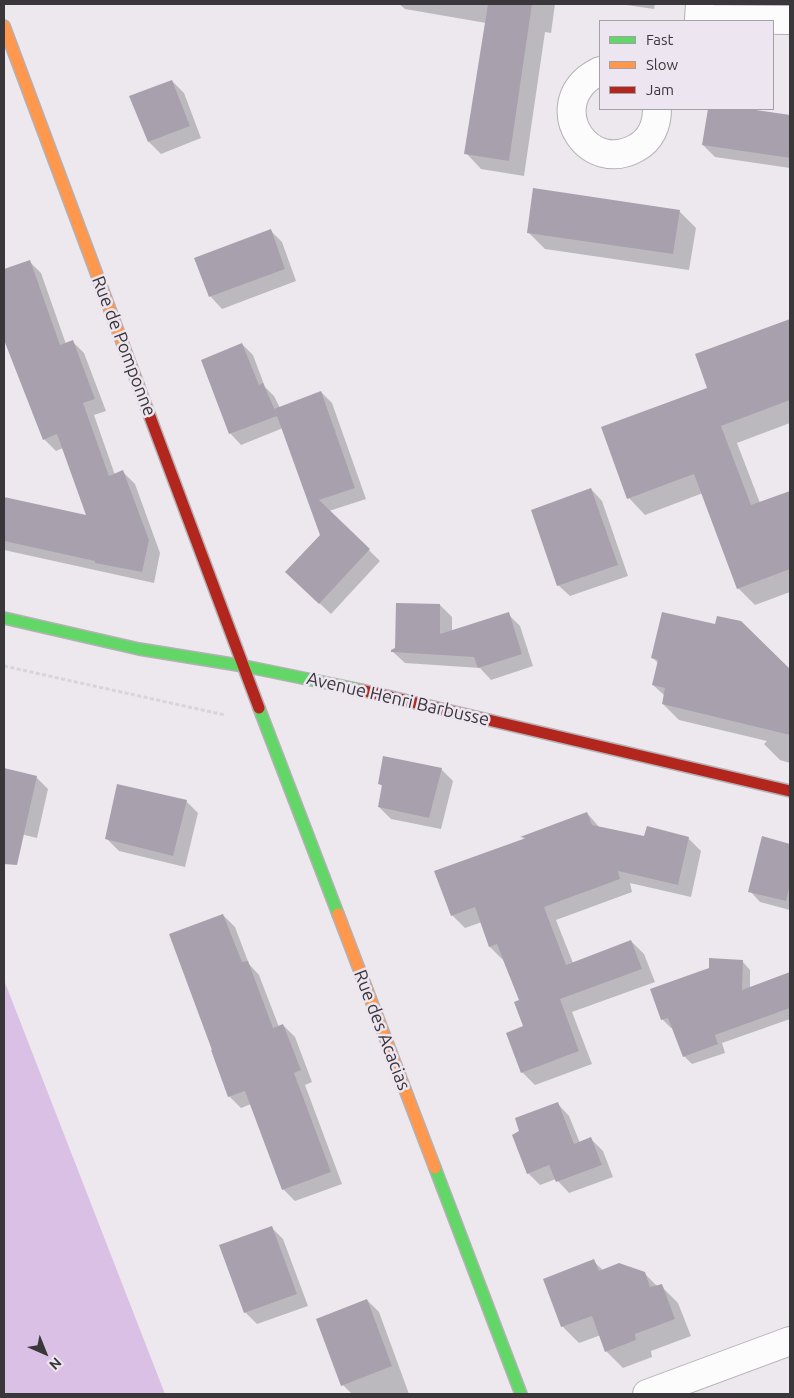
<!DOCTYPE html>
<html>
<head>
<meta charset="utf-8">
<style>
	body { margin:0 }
	#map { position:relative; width:794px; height:1398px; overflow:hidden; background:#ece8ee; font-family:Ubuntu,sans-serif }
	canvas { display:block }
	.frame { position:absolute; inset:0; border:5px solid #3a373b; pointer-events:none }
	.legend { position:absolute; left:599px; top:20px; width:175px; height:90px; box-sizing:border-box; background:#ede6f0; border:1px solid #a5a0a8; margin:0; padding:6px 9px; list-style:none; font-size:15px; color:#3a373b }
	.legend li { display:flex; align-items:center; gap:10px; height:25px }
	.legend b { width:25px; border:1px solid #a5a0a8 }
	.north { position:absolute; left:20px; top:1328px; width:50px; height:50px; -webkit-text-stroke:4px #ede6f0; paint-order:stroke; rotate:136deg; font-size:14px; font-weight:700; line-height:20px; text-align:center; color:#3a373b }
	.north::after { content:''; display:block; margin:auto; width:18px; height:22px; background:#3a373b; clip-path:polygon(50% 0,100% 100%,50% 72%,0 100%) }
</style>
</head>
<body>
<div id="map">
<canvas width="794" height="1398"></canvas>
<div class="frame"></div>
<ul class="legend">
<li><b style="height:6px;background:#63d668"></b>Fast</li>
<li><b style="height:6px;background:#ff974d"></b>Slow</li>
<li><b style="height:6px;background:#b3261e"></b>Jam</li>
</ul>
<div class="north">N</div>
</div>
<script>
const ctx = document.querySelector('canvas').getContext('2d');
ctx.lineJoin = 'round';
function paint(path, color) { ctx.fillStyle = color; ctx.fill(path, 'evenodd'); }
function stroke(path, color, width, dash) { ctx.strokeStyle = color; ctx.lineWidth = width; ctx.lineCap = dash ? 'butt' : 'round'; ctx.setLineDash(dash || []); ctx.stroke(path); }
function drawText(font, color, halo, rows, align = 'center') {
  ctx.font = font + ' Ubuntu,sans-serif'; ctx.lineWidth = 5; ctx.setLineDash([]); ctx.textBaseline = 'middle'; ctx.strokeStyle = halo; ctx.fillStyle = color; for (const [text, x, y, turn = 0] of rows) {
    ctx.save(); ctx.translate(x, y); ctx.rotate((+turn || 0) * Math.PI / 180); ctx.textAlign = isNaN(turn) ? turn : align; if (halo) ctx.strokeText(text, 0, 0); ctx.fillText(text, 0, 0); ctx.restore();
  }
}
paint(new Path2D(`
	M4 980 165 1394H4Z`), '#dac0e4');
paint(new Path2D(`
	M399 4H555L551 33 545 32 524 176 481 169 466 153 486 23 405 9Z
	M619 4H655L654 9Z
	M172 81 184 93 201 138 161 154 149 142Z
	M709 109H740L790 116V168L715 157 703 145Z
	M679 211 696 228 689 270 545 249 528 232Z
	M270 230 282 242 296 281 222 309 211 297 196 259Z
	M29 261 41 273 66 344 72 341 84 353 106 411 94 415 115 475 123 472 135 484 160 553 154 583 4 550V505L88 517 63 448 56 451 44 439 18 362 4 328V270Z
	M790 320V423L737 443 760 503 790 492V592L755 605 738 588 703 493 645 515 629 498 709 389 697 355Z
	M242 344 253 355 265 387 274 396 280 408 321 392 332 403 366 499 329 511 380 561 331 614 298 583 322 535 283 428 241 445 230 433Z
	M591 489 602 501 628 576 570 596 558 585Z
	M440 605 452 617V632L508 614 520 626 533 666 491 680 480 668 405 663 392 651Z
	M741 622 790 670V763L780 760 764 744 767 741 679 720 663 704 665 696 653 685 659 664 652 657 716 626Z
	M441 769 453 781 441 829 391 819 379 807 383 787 379 783Z
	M4 770 36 777 48 789 37 838 4 830Z
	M186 801 198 813 185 867 119 851 107 839Z
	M587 813 600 828 645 838H688L701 851 691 897 630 883 632 892 556 920 573 963 631 941 644 954 655 982 572 1012 592 1064 535 1085 522 1072 525 1026 520 1001 503 960 490 947 482 922 465 928 452 915 525 840 523 838Z
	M763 838 790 845V910L760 902 750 891Z
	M223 915 235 927 249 964 259 975 279 1027 283 1025 295 1037 312 1082 305 1085 342 1184 295 1201 283 1189 251 1104 241 1108 229 1096Z
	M742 961 750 970V988L790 973V1019L722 1043 725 1053 692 1064 684 1056 673 1027 671 1028 662 1019Z
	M558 1104 569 1116 580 1143 591 1139 603 1151 613 1177 569 1193 556 1179 540 1185 528 1173Z
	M271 1227 283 1239 308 1306 257 1324 245 1312Z
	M593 1261 603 1270 644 1273 658 1287 661 1286 678 1303 691 1336 651 1351 652 1357 623 1368 606 1351 601 1335 579 1343 562 1326Z
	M367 1300 379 1312 409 1394H352L343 1385Z`), '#0003');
paint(new Path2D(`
	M488 4H532L509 161 464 154Z
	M172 80 190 126 148 142 129 96Z
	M708 109H749L790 115V158L702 145Z
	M533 188 680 210 673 254 527 233Z
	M271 229 285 269 209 297 194 258Z
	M30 260 60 345 73 340 95 399 83 403 109 476 123 470 149 540 142 572 95 563V561L4 541V497L86 515 57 434 43 440 4 340V269Z
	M790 319V400L721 426 751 505 790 491V569L737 589 694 474 627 499 601 427 707 388 695 354Z
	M242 343 259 385 263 383 277 415 274 409 321 391 355 488 319 500 370 549 319 604 285 572 320 535 277 416 229 434 201 360Z
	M591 488 618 565 557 586 531 510Z
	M396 603 440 604V634L509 612 522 654 478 668 474 657 391 652V650L395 648Z
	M662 612 715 624 717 616 741 621 790 669V735L662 704 665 688 652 685 658 660 651 658Z
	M383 756 442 768 429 818 378 807 382 785 378 784Z
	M4 768 37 776 17 865 4 864Z
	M117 784 187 800 173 856 105 839Z
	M587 812 592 825 644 836 647 826 689 837 678 885 618 871 620 879 544 907 566 965 631 940 642 969 560 999 579 1051 521 1073 506 1033 523 1026 514 1002 519 1000 497 944 489 947 475 907 451 916 434 871 526 838 520 837Z
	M762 836 790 844V884L786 901 748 892Z
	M223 914 242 962 248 961 273 1028 283 1024 301 1070 294 1073 331 1172 282 1190 245 1091 228 1097 211 1050H212L169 934Z
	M709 958 743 960 742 990 790 972V1008L715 1035 718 1044 683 1057 668 1018 661 1020 650 989 709 968Z
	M558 1102 574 1144 591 1137 602 1165 556 1182 549 1165 527 1174 512 1135 519 1131 515 1118Z
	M272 1226 297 1294 244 1313 219 1245Z
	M594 1259 599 1271 619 1263 645 1272 650 1287 662 1284 675 1319 635 1334 636 1340 605 1352 592 1316 561 1327 543 1279Z
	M367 1299 392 1366 341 1386 316 1319Z`), '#a9a0ad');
const street = new Path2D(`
	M700 4 699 19 790 20
	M600 71C596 73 591 76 587 79 548 113 590 174 636 148 651 140 657 125 657 109
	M647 1394 790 1341`);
const fast = new Path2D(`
	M4 618 139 649 244 666 361 690
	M259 708 338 914
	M435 1168 521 1394`);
const slow = new Path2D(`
	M4 26 140 390
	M338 914 435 1168`);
const jam = new Path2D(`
	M140 390 259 708
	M361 690 790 791`);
stroke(street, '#b4b1b5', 30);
stroke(fast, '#b4b1b5', 14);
stroke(slow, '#b4b1b5', 14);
stroke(jam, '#b4b1b5', 14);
stroke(new Path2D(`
	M4 666 225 715`), '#d7d5d7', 3, [4, 2.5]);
stroke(street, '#fcfcfc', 28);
stroke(fast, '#63d668', 11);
stroke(slow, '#ff974d', 11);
stroke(jam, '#b3261e', 11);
drawText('18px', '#3a373b', '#ede6f0', [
	["Rue de Pomponne",124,346,69],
	["Avenue Henri Barbusse",398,699,13],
	["Rue des Acacias",382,1030,69]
]);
</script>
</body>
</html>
